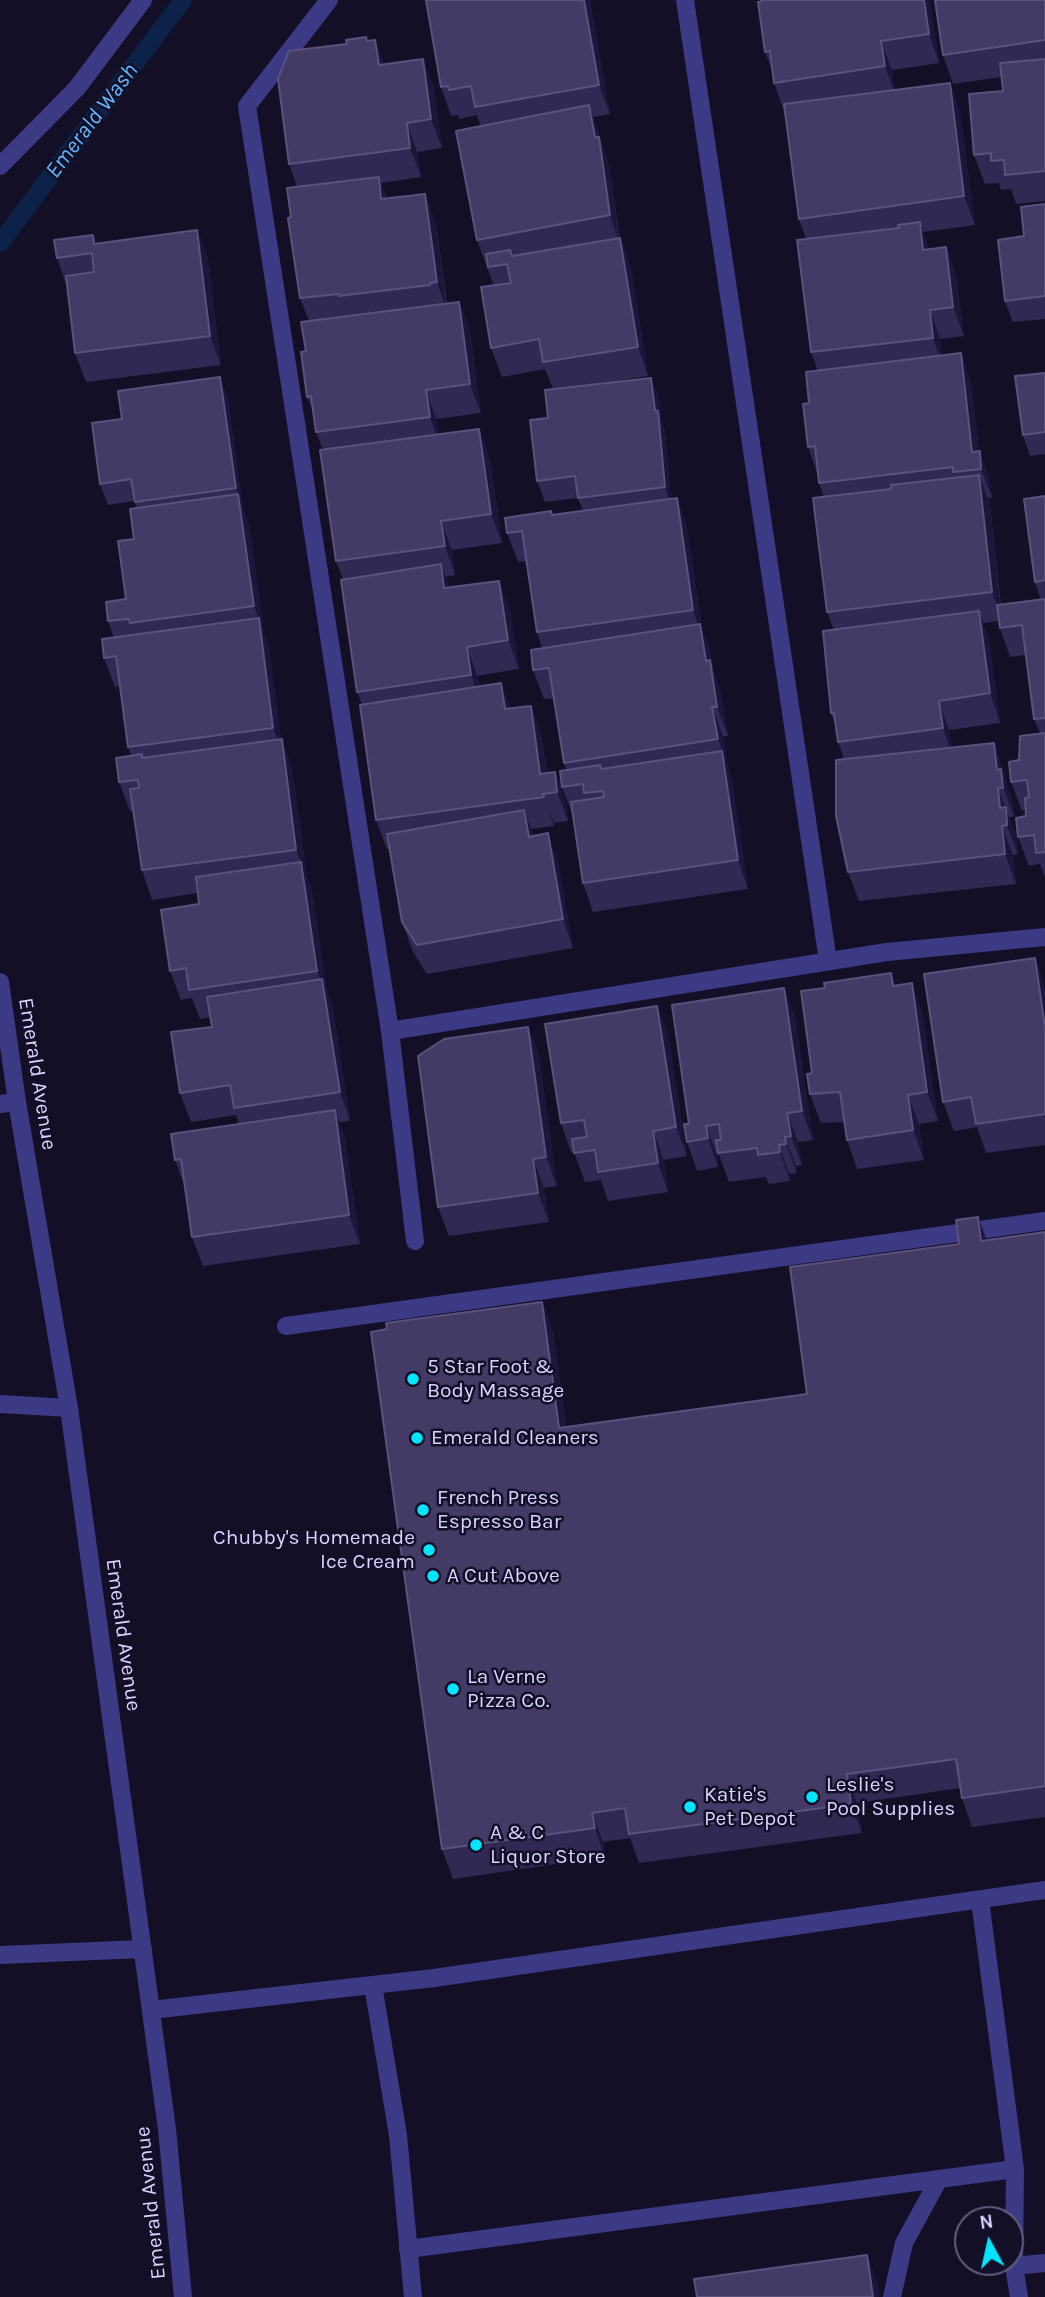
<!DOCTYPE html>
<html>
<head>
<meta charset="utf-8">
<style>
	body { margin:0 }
	#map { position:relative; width:1045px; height:2297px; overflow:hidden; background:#130f26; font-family:Karla,sans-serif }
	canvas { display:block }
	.north { position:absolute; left:954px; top:2206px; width:70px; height:70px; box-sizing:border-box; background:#130f26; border:2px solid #625e7d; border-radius:50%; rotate:352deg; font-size:19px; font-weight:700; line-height:28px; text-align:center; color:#d9d4ff }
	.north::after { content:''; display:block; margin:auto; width:24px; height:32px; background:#00e5ff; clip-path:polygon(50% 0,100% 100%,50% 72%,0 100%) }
</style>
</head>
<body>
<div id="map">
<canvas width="1045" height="2297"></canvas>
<div class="north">N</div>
</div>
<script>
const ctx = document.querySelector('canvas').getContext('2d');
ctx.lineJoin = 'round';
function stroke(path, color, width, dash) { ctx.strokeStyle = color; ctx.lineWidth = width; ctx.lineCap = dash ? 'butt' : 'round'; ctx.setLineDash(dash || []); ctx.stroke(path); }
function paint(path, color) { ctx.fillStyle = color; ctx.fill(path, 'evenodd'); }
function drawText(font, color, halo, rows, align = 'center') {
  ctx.font = font + ' Karla,sans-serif'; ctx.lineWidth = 5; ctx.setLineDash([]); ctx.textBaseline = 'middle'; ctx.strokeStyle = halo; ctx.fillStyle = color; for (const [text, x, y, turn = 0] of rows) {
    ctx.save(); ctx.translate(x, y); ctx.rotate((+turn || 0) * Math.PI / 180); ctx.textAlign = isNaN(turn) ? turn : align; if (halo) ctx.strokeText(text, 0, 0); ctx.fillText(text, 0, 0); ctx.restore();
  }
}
stroke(new Path2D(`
	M0 243 183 0`), '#0c2248', 18);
stroke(new Path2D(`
	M329 0 247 106 390 1031 415 1241
	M685 0 828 961
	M0 166 77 88 143 0
	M390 1031 887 952 1045 937
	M0 1104 17 1102
	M286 1326 1045 1221
	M0 1404 69 1408
	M980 1900 1015 2169 1014 2266 1019 2297
	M0 1955 143 1949
	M373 1985 398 2135 413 2297
	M151 2010 434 1978 1045 1890
	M408 2249 1015 2169
	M1014 2266 1045 2263
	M892 2297 904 2243 939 2179`), '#3d3a85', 18);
stroke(new Path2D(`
	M0 982 17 1102 69 1408 167 2129 183 2297`), '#3d3a85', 18);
paint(new Path2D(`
	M426 0H590L610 114 593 117 609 166 620 238 631 267 648 376 587 385 651 378 659 399 661 419 665 432 671 499 677 498 687 527 702 629 711 653 713 670 720 689 728 736H723L728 768 732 780 748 889 593 912 583 883 573 816 562 787 566 770 564 763 554 698 544 699 533 670 542 648 537 632 527 561 518 562 507 533 553 515 583 511 578 498 545 502 537 481 553 389 545 369 502 377 491 348 494 286 477 240 481 127 477 115 459 119 458 115 451 116 441 87Z
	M1045 0V201L1016 204 1011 189 1001 190 999 183 985 184 974 155 1003 91 1001 77 953 84 943 55Z
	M761 2H930L939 63 892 70 895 90 950 83 960 112 975 225 923 232 929 249 946 247 956 276 964 336 940 339 942 356 971 382 979 451 990 480 992 498H988L990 504 1001 604 1041 600 1035 582 1045 496V877L1040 864 1029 866 1018 837 1026 816V810L1022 811 1011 782 1019 760 1040 733 1034 719 1026 655 1010 657 1000 628 999 621 983 623 989 640 1000 723 949 730 952 748 1004 772 1005 780 1012 798 1014 817H1009L1016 836 1018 854 1013 855 1016 884 859 901 848 872 844 759 838 742 836 727 831 713 834 630 827 612 824 497 819 483 818 475 808 447 809 403 818 371 811 352 806 239 799 219 784 111 774 83 773 73 765 52Z
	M368 41 384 64 423 59 434 88 442 148 417 152 421 177 381 183 387 198 436 223 447 303 459 302 470 331 481 413 436 419 438 434 490 458 502 543 452 550 455 575 445 577 449 588 510 610 519 669 477 676 479 686 501 683 510 709 531 706 541 735 547 773 555 772 565 801 568 821 554 823V826L531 829 534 836 558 862 573 948 427 974 413 952 402 922 389 849H387L376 820 362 704 357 692 343 579 336 561 323 450 316 432 314 414 307 397 306 351 309 321 300 298 291 217 297 187 289 164Z
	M1045 204V319L1013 322 1005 301 1024 236Z
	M197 230 208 259 221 365 86 382 75 353 67 287 57 258 93 235 96 244Z
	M1045 373V454L1030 456 1023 435Z
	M228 398 243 509 249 523 264 633 269 647 281 739 292 768 307 877 312 891 327 991 333 1008 350 1121 339 1122 345 1139 360 1244 203 1266 192 1237 185 1187 175 1160 239 1124 236 1115 191 1122 180 1093 212 1027 210 1017 200 1019 192 998 181 1000 170 971 199 904 198 893 152 900 142 870 134 811H130L119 782 131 755 128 747 120 686 115 687 104 658 114 638 108 621 126 599 137 508 134 501 108 505 100 484 122 419Z
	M891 973 895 986 922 1012 938 1121 919 1124 924 1160 857 1169 847 1140 844 1122 821 1123 810 1094 812 1073 825 988Z
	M1045 986V1145L986 1153 977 1127 954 1131 943 1102Z
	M784 988 795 1017 813 1140 798 1142 802 1165 796 1166 797 1173 789 1174 790 1181 769 1184 766 1177 729 1182 719 1155H717L718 1167 697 1171 687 1142 689 1124Z
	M657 1006 668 1035 687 1156 664 1160 668 1192 608 1201 601 1180 585 1182 574 1152H571L561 1123Z
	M528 1027 539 1056 557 1186 544 1188 549 1222 449 1236 438 1207Z
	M978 1217 986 1240 1045 1232V1817L972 1827 962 1798 961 1788 857 1803 862 1833 639 1863 630 1838 603 1842 605 1857 453 1879 442 1849 542 1302 553 1331 566 1427 807 1394 959 1244Z`), '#312854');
paint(new Path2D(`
	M584 0H590L610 114 599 85Z
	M924 0H929L930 2 939 63 929 34Z
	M375 40 386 69 379 65Z
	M881 41 892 70 896 96 885 66Z
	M423 59 434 88 442 148 431 119Z
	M950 83 960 112 975 225 964 196Z
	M589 105 609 166 620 244 610 215Z
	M407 123 417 152 421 177 410 148Z
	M379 177 389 206 381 199Z
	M425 194 436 223 447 311 437 282Z
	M920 222 930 251 923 250Z
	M197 230 208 259 221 365 210 336Z
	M620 238 631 267 648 376 638 347Z
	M946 247 956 276 964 336 953 307Z
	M459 302 470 331 481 413 470 384Z
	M930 310 940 339 943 367 933 338Z
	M961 353 971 382 981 469 972 452Z
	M220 377 228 398 243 509 236 488Z
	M651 378 659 399 661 419 665 432 672 508 665 487Z
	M426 390 436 419 440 446 430 417Z
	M479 429 490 458 502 543 491 514Z
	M980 451 990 480 992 498 981 469Z
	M979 475 990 504 1002 621 992 592Z
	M238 494 249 523 264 633 269 647 284 757 273 728 259 620 254 606Z
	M677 498 687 527 702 629 711 653 713 670 720 689 728 736 717 707 706 661 702 636 693 610Z
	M441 521 452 550 455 575 445 546Z
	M441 564 452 594 444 588Z
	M499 581 510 610 519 669 508 640Z
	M979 611 989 640 1000 723 990 693Z
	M467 647 477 676 481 704 471 675Z
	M501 683 512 712 505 709Z
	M939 701 949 730 953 757 943 728Z
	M531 706 541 735 549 793 540 774Z
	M712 707 723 736 728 768 718 739Z
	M282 739 292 768 307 877 312 891 327 991 333 1008 350 1121 340 1092 324 989 317 971 302 864 296 850Z
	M994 743 1004 772 1005 780 1012 798 1014 817 997 770Z
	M722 751 732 780 748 889 738 860Z
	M555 772 565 801 568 821 557 792Z
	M998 788 1016 836 1018 854 1000 808Z
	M543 794 554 823V826L544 797Z
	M524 810 535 839 529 837Z
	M1002 826 1013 855 1016 884 1005 854Z
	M548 833 558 862 573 948 563 919Z
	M1035 958 1045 986V1027Z
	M912 983 922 1012 938 1121 927 1092Z
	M784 988 795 1017 813 1140 802 1111Z
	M657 1006 668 1035 687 1156 676 1127Z
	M528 1027 539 1056 557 1186 546 1157Z
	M908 1095 919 1124 924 1160 913 1130Z
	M335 1110 345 1139 360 1244 349 1215Z
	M787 1113 798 1142 802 1165 791 1136Z
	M706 1126 717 1155 718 1167 708 1138Z
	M653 1131 664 1160 668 1192 658 1163Z
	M785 1137 796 1166 797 1173 786 1144Z
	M779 1145 789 1174 790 1181 780 1152Z
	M533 1159 544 1188 549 1222 538 1193Z
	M978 1217 989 1246 981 1241Z
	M542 1302 553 1331 570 1457 559 1428Z
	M847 1774 857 1803 862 1833 851 1804Z
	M592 1813 603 1842 605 1857 595 1828Z
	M867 2255 878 2284 879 2297H873Z`), '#1d163a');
const building = new Path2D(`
	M426 0H584L599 85 475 107 471 86 449 90 448 86 441 87Z
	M761 0H924L929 34 881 41 885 66 774 83 770 51 765 52 758 2H761Z
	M935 0H1045V40L943 55Z
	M366 37 367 41 375 40 379 65 423 59 431 119 407 123 410 148 289 164 278 79 289 51 347 44 346 40Z
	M1045 59V171L1005 175 1004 160 991 161V153L974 155 969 94 1003 91 1000 63Z
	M950 83 964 196 799 219 784 104Z
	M589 105 595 137H599L610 215 477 240 456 131Z
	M379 177 381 199 425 194 437 282 430 283V285L339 296V294L300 298 288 218 291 217 287 188Z
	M1045 204V296L1005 301 998 240 1024 236 1021 207Z
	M920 222 923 250 946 247 953 307 930 310 933 338 811 352 797 240 899 228 898 225Z
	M197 230 210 336 75 353 66 276 94 272 92 253 57 258 54 240 93 235 94 244Z
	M620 238 638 347 543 362 539 339 491 348 481 287 511 283 507 264 488 267 486 254 510 250 512 256Z
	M459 302 470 384 426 390 430 417 316 432 311 396 307 397 301 352 306 351 301 322Z
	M961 353 972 452 980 451 981 469 953 472V467L819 483 815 446 808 447 803 404 809 403 806 372Z
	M1045 373V432L1023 435 1015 376Z
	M220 377 236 488 135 502 131 479 100 484 92 423 122 419 118 391Z
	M651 378 655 410 658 411 665 487 578 498 575 476 537 481 530 420 548 418 545 390Z
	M479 429 491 514 441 521 445 546 336 561 320 450Z
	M979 475 992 592 827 612 813 498 891 489V485Z
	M238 494 254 606 130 623 129 619 108 621 106 602 126 599 118 541 134 539 130 509Z
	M1045 496V580L1035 582 1024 499Z
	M677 498 693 610 537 632 522 531 507 533 505 518 551 511 552 515Z
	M441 564 444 588 499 581 508 640 467 647 471 675 357 692 341 580Z
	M1045 599V718L1034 719 1022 625 1000 628 997 605Z
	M979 611 990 693 939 701 943 728 838 742 834 713H831L823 631Z
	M259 618 273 728 128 747 116 656 104 658 102 639Z
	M700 624 706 661 710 660 717 707H712L718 739 564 763 549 668 533 670 531 650Z
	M501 683 505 709 531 706 540 774 555 772 557 792 543 794 544 797 376 820 360 705Z
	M1045 733V852L1036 853 1034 835 1018 837 1016 818 1026 816 1025 798 1029 797 1027 780 1011 782 1009 762 1019 760 1020 736Z
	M282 739 296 850 142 870 130 789 139 788 138 780 119 782 116 758 142 754V758Z
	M994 743 997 770 1001 769 1003 788H998L1000 808 1006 807 1007 825 1002 826 1005 854 848 872 836 816V760Z
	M722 751 738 860 583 883 571 802 604 797 603 791 584 793 583 784 562 787 560 771 600 765 601 769Z
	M524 810 529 837 548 833 563 919 417 945 402 922 387 834Z
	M301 862 317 971 189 990 186 968 170 971 161 910 199 904 196 877Z
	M1035 958 1045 1027V1114L976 1124 971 1097 943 1102 924 974Z
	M891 973 893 986 912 983 927 1092 908 1095 913 1130 847 1140 840 1092 810 1094 807 1074 812 1073 801 991 825 988 824 983Z
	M322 979 340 1092 234 1108 230 1085 180 1093 171 1032 212 1027 207 997Z
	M784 988 802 1111 787 1113 791 1136 785 1137 786 1144 779 1145 780 1152 758 1155 757 1148 718 1153 716 1140H721L719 1124 706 1126 708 1138 687 1142 684 1124H689L672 1005Z
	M657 1006 676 1127 653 1131 658 1163 598 1172 595 1150 574 1153 572 1139 587 1137 584 1120 561 1123 545 1024Z
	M528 1027 546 1157 533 1159 538 1193 438 1207 418 1056 444 1039Z
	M335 1110 349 1215 192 1237 181 1159 175 1160 171 1134Z
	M978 1217 981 1241 1045 1232V1786L962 1798 956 1759 847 1774 851 1804 629 1834 625 1808 592 1813 595 1828 442 1849 371 1332 387 1329 386 1323 542 1302 559 1428 807 1394 790 1267 959 1244 956 1220Z
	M867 2255 873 2297H697L694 2279Z`);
paint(building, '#433a66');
stroke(building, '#5a527e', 2);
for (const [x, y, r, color] of [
	[413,1379,7,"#00e5ff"],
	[417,1438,7,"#00e5ff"],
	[423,1510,7,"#00e5ff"],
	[429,1550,7,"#00e5ff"],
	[433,1576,7,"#00e5ff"],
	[453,1689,7,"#00e5ff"],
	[812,1797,7,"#00e5ff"],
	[690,1807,7,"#00e5ff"],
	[476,1845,7,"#00e5ff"]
]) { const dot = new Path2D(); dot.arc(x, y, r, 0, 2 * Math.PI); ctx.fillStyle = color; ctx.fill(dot); stroke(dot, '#130f26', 2.5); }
drawText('21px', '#d9d4ff', '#130f26', [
	["Emerald Avenue",37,1074,81],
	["Emerald Avenue",123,1635,82],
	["Emerald Avenue",151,2203,-96]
]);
drawText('21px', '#d9d4ff', '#130f26', [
	["5 Star Foot &",427,1367],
	["Body Massage",427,1391],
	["Emerald Cleaners",431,1438],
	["French Press",437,1498],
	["Espresso Bar",437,1522],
	["Chubby's Homemade",415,1538,"right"],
	["Ice Cream",415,1562,"right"],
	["A Cut Above",447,1576],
	["La Verne",467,1677],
	["Pizza Co.",467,1701],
	["Leslie's",826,1785],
	["Pool Supplies",826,1809],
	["Katie's",704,1795],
	["Pet Depot",704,1819],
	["A & C",490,1833],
	["Liquor Store",490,1857]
], 'left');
drawText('italic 23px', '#62b6ff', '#130f26', [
	["Emerald Wash",92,121,-53]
]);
</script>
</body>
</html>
